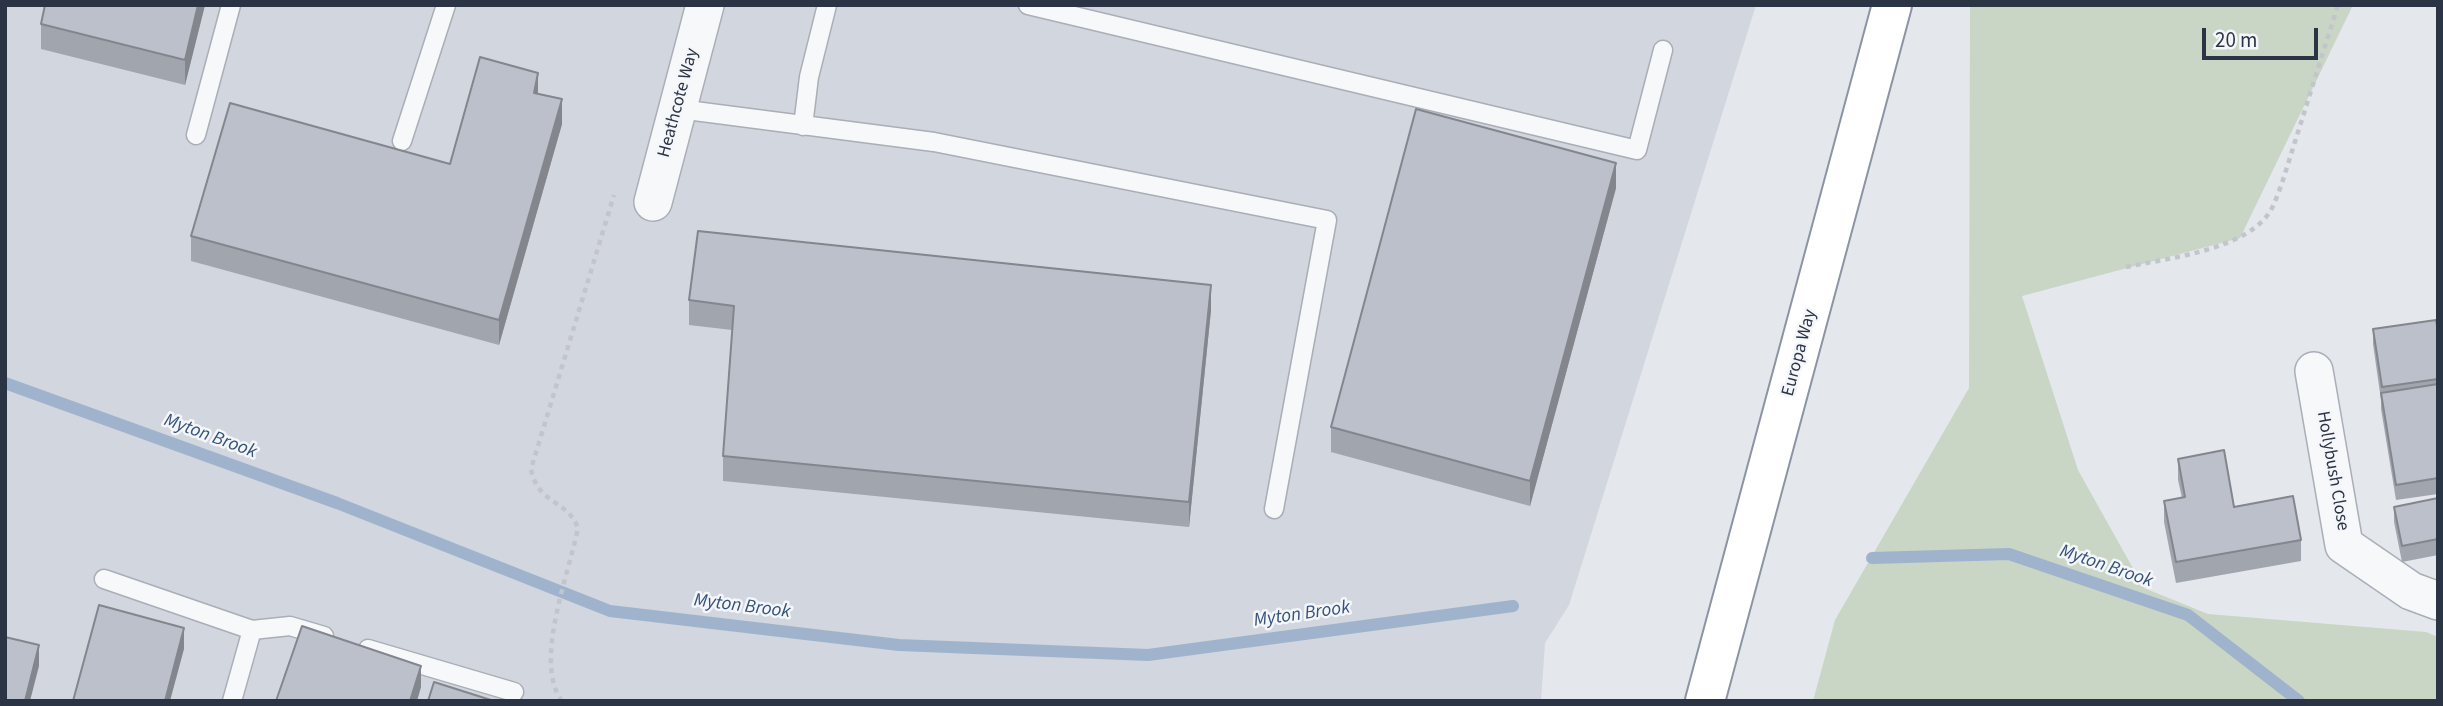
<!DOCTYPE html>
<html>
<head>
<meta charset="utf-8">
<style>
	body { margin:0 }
	#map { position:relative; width:2443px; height:706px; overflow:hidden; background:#e4e7ec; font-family:"Source Sans 3",sans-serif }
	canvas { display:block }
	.frame { position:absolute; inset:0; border:7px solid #2b3445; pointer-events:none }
	.scale { position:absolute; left:2202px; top:28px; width:116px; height:32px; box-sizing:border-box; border:4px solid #2b3445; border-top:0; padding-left:9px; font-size:21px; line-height:24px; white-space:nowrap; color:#2b3445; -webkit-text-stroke:5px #f4f6f9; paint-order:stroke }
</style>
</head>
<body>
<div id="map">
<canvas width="2443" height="706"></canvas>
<div class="frame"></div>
<div class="scale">20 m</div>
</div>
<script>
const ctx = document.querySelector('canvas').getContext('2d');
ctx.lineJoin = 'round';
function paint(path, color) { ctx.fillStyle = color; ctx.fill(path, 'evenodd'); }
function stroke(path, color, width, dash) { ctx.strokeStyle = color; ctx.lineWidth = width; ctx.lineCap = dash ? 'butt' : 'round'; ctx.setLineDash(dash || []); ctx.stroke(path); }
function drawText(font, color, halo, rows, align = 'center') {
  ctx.font = font + ' "Source Sans 3",sans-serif'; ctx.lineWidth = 5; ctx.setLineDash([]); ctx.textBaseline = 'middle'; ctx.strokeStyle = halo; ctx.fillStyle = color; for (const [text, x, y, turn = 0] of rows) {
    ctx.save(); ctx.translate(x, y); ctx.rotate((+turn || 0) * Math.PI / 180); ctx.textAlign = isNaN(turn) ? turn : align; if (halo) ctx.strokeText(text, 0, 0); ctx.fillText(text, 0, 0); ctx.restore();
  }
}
paint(new Path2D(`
	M5 5H1756L1569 605 1545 643 1541 701H5Z`), '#d2d6de');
paint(new Path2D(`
	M1970 5H2353L2240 238 2022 296 2078 470 2144 588 2208 614 2426 632 2438 637V701H1813L1835 620 1969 388Z`), '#c9d6c5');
stroke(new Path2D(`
	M5 383 337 503 610 611 899 645 1148 655 1513 606
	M1872 558 2009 554 2188 615 2299 701`), '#9fb4cc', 12);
const lane = new Path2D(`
	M1028 5 1637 150 1663 50
	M679 109 934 142 1327 220 1274 509
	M803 126 809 77 827 5
	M196 135 231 5
	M402 141 446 5
	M104 579 252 630 232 701
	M252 630 290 626 324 636
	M368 649 514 692`);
const street = new Path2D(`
	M653 202 705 5
	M2314 371 2344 545 2411 591 2438 601`);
const highway = new Path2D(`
	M1705 701 1892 5`);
stroke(lane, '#a9aeb7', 21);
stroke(street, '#a9aeb7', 40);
stroke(highway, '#8b94a3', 42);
stroke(new Path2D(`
	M2126 267C2168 258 2250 250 2272 208 2276 200 2279 191 2282 183L2338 5
	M562 701C533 663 569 574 578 528 567 499 538 505 531 469L614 195`), '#c2c5cb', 4.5, [5, 5]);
stroke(lane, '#f7f8fa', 18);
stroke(street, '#f7f8fa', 37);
stroke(highway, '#fff', 38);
paint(new Path2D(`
	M45 5H205L185 85 41 49V24Z
	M538 94 562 124 499 345 191 261V236L450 164Z
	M1616 188 1530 506 1331 452V427Z
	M689 300 1211 310 1189 527 723 481V456L732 330 689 325Z
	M2373 329 2438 330V494L2396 500 2381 409V400L2373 344Z
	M2178 459 2234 507 2301 540V561L2176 583 2164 522V501L2182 498 2178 480Z
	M2438 498V555L2402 562 2394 522V507Z`), '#a1a5ae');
paint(new Path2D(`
	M198 5H205L185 85V60Z
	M538 73V98L534 93Z
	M562 99V124L499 345V320Z
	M1616 163V188L1530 506V481Z
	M1211 285V310L1189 527V502Z
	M184 628V649L170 701H165Z
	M39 645V666L30 701H25Z
	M421 666V687L417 701H410Z`), '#83868d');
const building = new Path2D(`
	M45 5H198L185 60 41 24Z
	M480 57 538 73 534 93 562 99 499 320 191 236 230 103 450 164Z
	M1416 109 1616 163 1530 481 1331 427Z
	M698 231 1211 285 1189 502 723 456 734 306 689 300Z
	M2436 320 2438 330V379L2382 387 2373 329Z
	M2438 384V478L2396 485 2381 393Z
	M2224 450 2234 507 2293 496 2301 540 2176 562 2164 501 2185 497 2178 459Z
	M2438 498V539L2402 546 2394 507Z
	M99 605 184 628 165 701H73Z
	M302 626 421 666 410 701H276Z
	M5 637 39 645 25 701H5Z
	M434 682 494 701H428Z`);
paint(building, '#bbc0ca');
stroke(building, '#83868d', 2);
drawText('18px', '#2b3445', '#f4f6f9', [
	["Heathcote Way",679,103,-75],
	["Europa Way",1800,353,-75],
	["Hollybush Close",2332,471,80]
]);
drawText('italic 19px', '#34527a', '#f4f6f9', [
	["Myton Brook",210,437,20],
	["Myton Brook",2106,567,19],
	["Myton Brook",742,607,7],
	["Myton Brook",1302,615,-8]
]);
</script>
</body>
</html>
